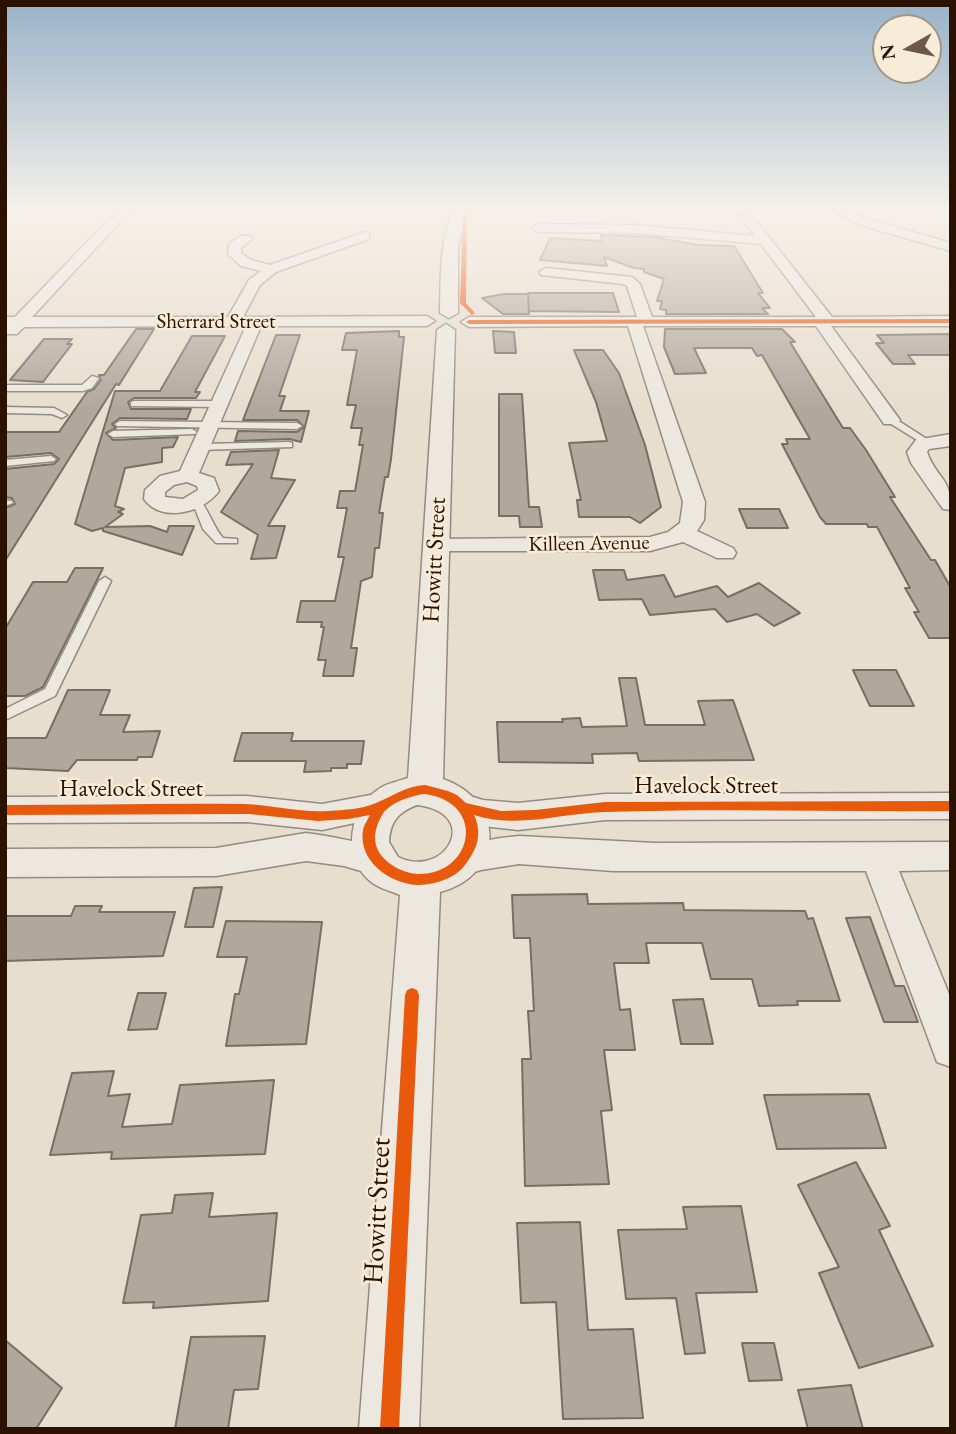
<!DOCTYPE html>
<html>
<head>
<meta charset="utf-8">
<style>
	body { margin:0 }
	#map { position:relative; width:956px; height:1434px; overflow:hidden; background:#e8dece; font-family:"EB Garamond",serif }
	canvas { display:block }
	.frame { position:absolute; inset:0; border:7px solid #2b1100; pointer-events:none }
	.north { position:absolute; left:872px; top:14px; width:70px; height:70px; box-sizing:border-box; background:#f7ecd8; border:2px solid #a59482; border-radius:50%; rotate:261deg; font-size:19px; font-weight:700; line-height:28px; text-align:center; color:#2b1100 }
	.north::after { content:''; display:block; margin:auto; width:24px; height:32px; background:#6d5948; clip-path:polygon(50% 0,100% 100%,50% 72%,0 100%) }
</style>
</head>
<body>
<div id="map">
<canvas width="956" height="1434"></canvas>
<div class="frame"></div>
<div class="north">N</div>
</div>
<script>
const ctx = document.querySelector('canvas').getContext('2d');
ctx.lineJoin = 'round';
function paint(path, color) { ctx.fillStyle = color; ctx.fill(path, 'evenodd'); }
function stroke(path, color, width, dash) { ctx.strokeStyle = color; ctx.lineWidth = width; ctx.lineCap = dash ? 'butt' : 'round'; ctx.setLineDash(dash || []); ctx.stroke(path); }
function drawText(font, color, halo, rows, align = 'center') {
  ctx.font = font + ' "EB Garamond",serif'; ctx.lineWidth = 5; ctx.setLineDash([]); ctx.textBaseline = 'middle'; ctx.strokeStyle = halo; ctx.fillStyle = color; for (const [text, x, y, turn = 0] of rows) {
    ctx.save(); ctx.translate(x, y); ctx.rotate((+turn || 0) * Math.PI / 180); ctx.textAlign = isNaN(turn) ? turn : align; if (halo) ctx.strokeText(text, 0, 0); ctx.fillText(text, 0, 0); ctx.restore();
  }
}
const building = new Path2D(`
	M601 235 654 237 698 245 734 246 763 293H758L770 308H762L768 314H666V310L660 309 662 301H657L664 279 644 272V269L634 268 604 257 607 266 540 260 550 238 602 241Z
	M528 293H613L619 312 529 311Z
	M504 294H528L529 314H503L482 298Z
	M136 329H154L119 385 116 384 5 561V508L15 504 12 498 5 497V469L54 464 59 459 51 453 5 457V432H59L87 392 94 389 101 380 99 375H104Z
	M665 329H782L795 342H790L843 428H850L866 450 895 497H890L931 560H935L951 588V638H929L914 612H919L905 588H910L877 527H868L867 524H826L820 517 782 444H788L786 439H810L762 355 757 356 752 348H694L706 373 675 374 664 347Z
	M399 331V337H404L391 459 388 477H385L379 513H383L379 548H375L372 577 361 581 351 648H357L353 676H323L326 660H318L324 627H321L322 622H297L301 601H335L344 557H338L347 508H337L340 491H355L357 480 363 445H359L362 428H351L356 405H347L357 350H342L346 333Z
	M493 331 514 332 516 353H495Z
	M951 334V355H908L915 364H893L876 343H884L877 335Z
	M276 335H300L279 396H285L280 411H309L301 442 289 439 235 441 238 431 297 432 304 427 297 420H243Z
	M192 336H225L195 392H200L196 398H134L128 402 131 409H191L187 419 120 418 112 424 116 428 106 433 113 440 178 437 173 447 162 448V462L125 468 115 506 124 509 118 512 123 514 105 527 150 526 167 532 169 526H194L182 555 103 531V528L92 531 75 524 115 391H160Z
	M44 339H72L67 344H72L43 382 10 380Z
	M574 350H603L619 373 645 445 661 507 640 523 630 517H579L577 500H581L569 443 607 441 596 402Z
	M499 394H522L529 507H539L542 527H520L519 516H499Z
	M279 450 271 478 295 480 268 526H285L276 558 251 559 258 535 221 512 253 464 226 465 231 452Z
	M739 509H779L788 528H747Z
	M75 568H103L43 687 25 696H5V629L33 582H67Z
	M593 570H624L627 580 664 575 675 597 717 586 728 597 759 583 800 613 774 626 757 614 727 622 715 609 650 615 642 599 599 600Z
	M853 670H896L914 706H870Z
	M619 678H636L645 725H705L698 701 733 700 754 760 639 761 637 753 592 754 593 763 499 762 497 722H563L562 719 580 718 582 727 627 726Z
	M68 690H110L100 715H130L123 732 160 731 152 757H138L137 760H77L68 771 5 768V738H46Z
	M242 733H293L291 741H364L361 764H347V768H331V771L304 772 306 761H234Z
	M222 887 213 927H185L194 888Z
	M587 894 588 904 683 903 684 910 805 911 808 919 813 918 840 1001H797L798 1005 759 1006 752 979H711L702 943H646L649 963H614L620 1010 630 1009 635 1050H604L612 1110 601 1111 609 1184 525 1186 522 1059H531L528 1011H534L530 938H514L512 895Z
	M75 906H102L99 912H175L163 956 5 961V916H71Z
	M870 917 895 986H904L918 1022H884L846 918Z
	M226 921 322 922 306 1044 226 1046 235 994H239L247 957H217Z
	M138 993H166L157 1029 128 1030Z
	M703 999 713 1044H681L673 1000Z
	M114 1071 108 1096 130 1094 122 1127 172 1124 180 1085 274 1080 265 1154 111 1159 112 1152 50 1155 72 1073Z
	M869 1094 886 1148 777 1149 764 1095Z
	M856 1162 890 1226 879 1230 933 1346 859 1368 819 1273 839 1267 798 1185Z
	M213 1193 209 1217 277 1213 268 1301 153 1308 154 1302 123 1303 141 1215 172 1213 175 1195Z
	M741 1206 757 1292 696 1293 705 1353 685 1354 676 1298 626 1299 618 1230 687 1229 683 1207Z
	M580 1222 588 1330 633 1329 643 1418 563 1419 556 1302 521 1303 517 1223Z
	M265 1336 258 1389 234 1390 228 1429H175L191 1337Z
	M5 1340 62 1388 36 1429H5Z
	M742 1343H774L782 1380 749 1381Z
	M851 1385 863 1429H808L798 1390Z`);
paint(building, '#b1a89c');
stroke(building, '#786f64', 2);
const service = new Path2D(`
	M92 376 99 378 92 388 83 391H5V385H82Z
	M134 401H219L224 404 219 407 131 406V402Z
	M5 407 54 408 67 415 62 418 52 414 5 413Z
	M888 418H894L933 443 925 445 888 422Z
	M120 421 297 423 302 426 297 429 117 426 115 424Z
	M192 429 197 432 195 434 113 437 108 434 113 431Z
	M289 442 292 443V447L201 450 196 447 201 444Z
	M51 456 56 459 54 461 5 466V460Z
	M197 498C206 503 213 527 223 538L237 539V543H216L203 529 192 501Z
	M5 500 12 501 13 503 5 506Z
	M105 577 111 581 55 696 5 720V709L45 689 99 581Z`);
const minor = new Path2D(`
	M120 208H133L32 317H228L249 280 261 271 241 266 228 254 229 244 241 236H251L252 239 241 248V253L251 260 270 265 365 232 369 233V239L276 272 260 285 243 317 427 316 435 321 427 326H261L199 473 214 478 219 491C204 512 162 524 144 499L145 490 160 476 180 471 246 326 24 327 17 334H5V317H15ZM187 482 197 486 198 490 183 499 165 497V492L174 485Z
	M734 208H746L832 317 951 316V326H831L900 420 898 424H884L816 326H643L705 502 704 520 697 531 733 548 736 553 733 558H717L683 542 650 551H428L425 546 428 541 436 539 650 537 668 532 680 523 683 502 628 326 469 327 461 322 469 317H637L627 286 623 284 541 275 539 272 546 268 632 277 640 284 652 317H816L761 244 635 233 538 232 532 228 538 224 635 225 755 236Z
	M829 208H844L868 219 951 243V251L860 225Z
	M951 434V446L929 449 927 452C937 480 951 476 951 510L943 509 911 463 907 452 916 440Z
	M381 793 392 797 396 806 392 815 322 830 247 822 5 823V797L247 796 322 804Z
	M951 793V819L605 820 518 830 483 826 452 816 448 807 452 798 463 794 483 800 518 803 605 794Z
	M306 833C335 837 362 842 390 852L394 862 390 872 378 876 344 866 306 861 216 876 5 877V849L216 848Z
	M519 836 655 843 951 842V870L899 871 951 999V1067L937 1062 866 871H613L519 864 481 870 460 876 448 872 444 862 448 852C472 843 494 838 519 836Z`);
const tertiary = new Path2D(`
	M454 208H468L458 246V313L449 318 440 313C441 277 439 241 454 208Z
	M446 324 455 330 443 779C506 801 505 875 440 892L419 1429H359L400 895C391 891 378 888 370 881 341 856 349 806 382 787 389 783 399 781 408 778L437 330ZM417 805C483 813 446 880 398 857L389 842C390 822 398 812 417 805Z`);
stroke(service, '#948a7f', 3);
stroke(minor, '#948a7f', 3);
stroke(tertiary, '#948a7f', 3);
paint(service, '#ece7df');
paint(minor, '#ece7df');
paint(tertiary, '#ece7df');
paint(new Path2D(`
	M468 208H472L467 219 466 303 475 313 472 315 460 303 463 219Z
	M951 319V323L469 324 466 322 469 320Z
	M425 785 448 791 457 795 466 803 501 811 535 810 605 802 951 801V811C836 812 721 808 606 812 561 813 518 829 474 815 481 829 479 844 471 856 467 862 463 869 457 873 446 881 431 885 417 885 388 883 358 860 363 830 364 825 368 819 370 815L348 819 318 821 249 814 5 815V805C85 805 165 803 244 804 273 805 301 813 329 811 344 810 362 809 376 803 393 796 406 786 425 785ZM425 794C488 803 473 876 417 874 408 873 399 870 392 865 374 853 371 837 380 819 381 817 384 811 386 810 395 801 413 795 425 794Z
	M412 988 417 990 419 995 399 1429H380L405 995 407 990Z`), '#e8590c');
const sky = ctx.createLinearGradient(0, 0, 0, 409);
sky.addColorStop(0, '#98b2c8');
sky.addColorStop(0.51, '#f5f0e9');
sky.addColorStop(1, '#f5f0e900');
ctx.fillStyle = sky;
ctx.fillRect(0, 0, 956, 409);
drawText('21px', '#2b1100', '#f7ecd8', [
	["Sherrard Street",216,322],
	["Killeen Avenue",589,544,-1]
]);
drawText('24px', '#2b1100', '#f7ecd8', [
	["Howitt Street",435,560,-87],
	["Havelock Street",706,786],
	["Havelock Street",131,789]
]);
drawText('28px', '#2b1100', '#f7ecd8', [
	["Howitt Street",378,1211,-87]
]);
</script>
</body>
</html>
